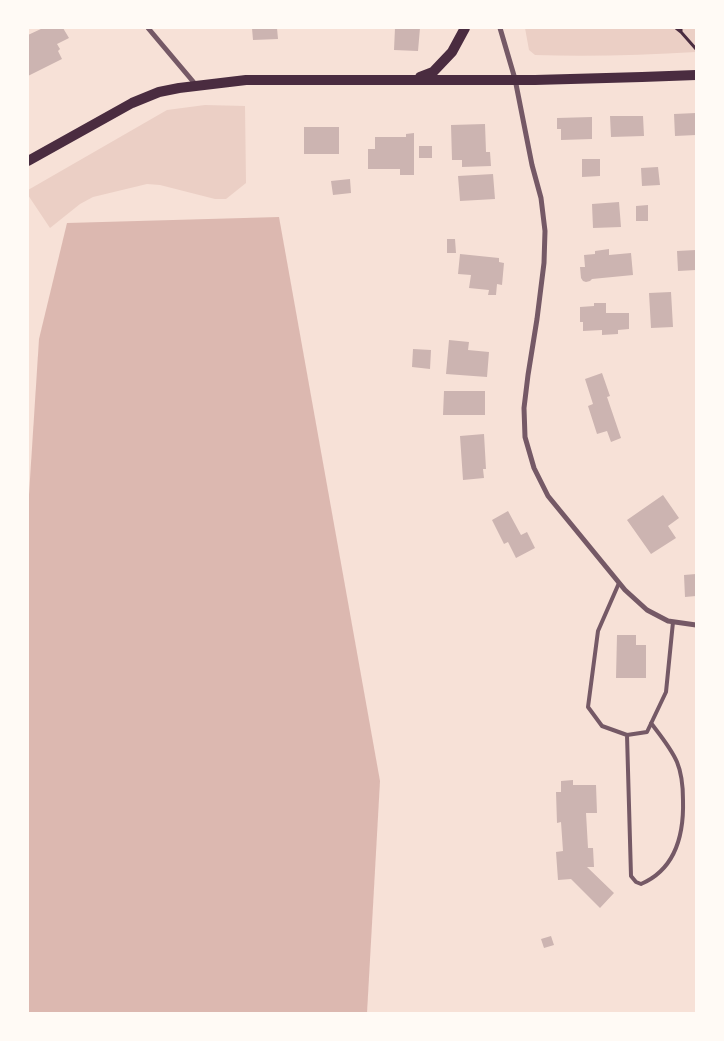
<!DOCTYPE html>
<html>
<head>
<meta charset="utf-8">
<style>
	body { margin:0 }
	#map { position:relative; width:724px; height:1041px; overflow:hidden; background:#f7e1d7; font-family:Barlow,sans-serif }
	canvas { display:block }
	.frame { position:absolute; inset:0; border:29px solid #fffaf5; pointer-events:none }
</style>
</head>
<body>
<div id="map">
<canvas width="724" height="1041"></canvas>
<div class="frame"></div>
</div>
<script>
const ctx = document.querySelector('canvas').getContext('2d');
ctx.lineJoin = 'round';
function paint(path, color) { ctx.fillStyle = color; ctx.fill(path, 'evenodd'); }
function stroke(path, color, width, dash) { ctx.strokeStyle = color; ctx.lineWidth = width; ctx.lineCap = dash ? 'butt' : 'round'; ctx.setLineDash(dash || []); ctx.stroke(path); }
paint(new Path2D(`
	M525 28H696V52C643 55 589 57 535 55L529 50Z
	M205 105 245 106 246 183 226 199H215L160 185 147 184 93 197 80 204 50 228 28 195V190L167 110Z`), '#ebcfc5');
paint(new Path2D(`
	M279 217 380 781 367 1013H28V510L39 339 67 223Z`), '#dcb8b0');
paint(new Path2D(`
	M43 28H63L69 38 57 44 60 49 58 51 62 59 28 76V35Z
	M252 28H277L278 39 253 40Z
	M395 28H420L418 51 394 50Z
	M696 113V135L675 136 674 114Z
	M610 116H643L644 136 611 137Z
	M592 117V139L561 140V129H557V118Z
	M485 124 486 152H490L491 166 462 167V160H452L451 125Z
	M304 127H339V154H304Z
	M414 133V175H400V169H368V149H375V137H406V134Z
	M419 146H432V158H419Z
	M582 159H600V176L582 177Z
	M658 167 660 185 642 186 641 168Z
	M493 174 495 199 460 201 458 176Z
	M350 179 351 193 333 195 331 181Z
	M619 202 621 227 593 228 592 204Z
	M648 205V221H636V206Z
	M447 239H455L456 253H447Z
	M609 249V255L631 253 633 275 592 279 590 281 586 282 583 281 581 278 580 267H585L584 255 595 254V251Z
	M696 250V270L678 271 677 251Z
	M460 254 499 258V262L504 263 502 285 497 284 496 295H488L489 290 469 288 471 275 458 274Z
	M671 292 673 327 651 328 649 293Z
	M594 303H606V313H629V329L618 330V334L602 335V330L583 331V322H580V307L594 306Z
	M449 340 469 342 468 350 489 352 487 377 446 374Z
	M413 349 431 350 430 369 412 367Z
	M602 373 610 396 607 397 621 438 611 442 607 431 597 434 588 406 593 404 585 379Z
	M444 391H485V415H443Z
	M484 434 486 469H483L484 478 463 480 460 436Z
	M663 495 679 518 668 526 676 538 651 554 627 520Z
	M508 511 521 535 527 532 535 548 516 558 508 542 504 544 492 520Z
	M696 574V596L685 597 684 575Z
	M617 635H636V645H646V678H616Z
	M573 780V785H596L597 813H586L588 848H593L594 867H587L614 893 600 908 571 879 558 880 556 852 563 851 561 822 557 823 556 792H561V781Z
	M551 936 554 945 544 948 541 939Z`), '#ccb4b1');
stroke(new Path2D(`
	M676 28 681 32V28
	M681 32 696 49`), '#4a2c40', 3);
stroke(new Path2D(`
	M619 583 598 631 588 707 602 726 627 735 647 732 666 692 673 622
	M627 735 631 876 636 882 641 884C676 869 684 834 683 800 683 787 682 774 677 762 671 748 660 735 651 723`), '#755966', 4);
stroke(new Path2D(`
	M148 28 196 85
	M500 28 515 79 532 165 541 198 545 231 544 263 537 319 528 375 524 408 525 437 534 468 548 496 625 590 647 610 668 621 696 625`), '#755966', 5);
stroke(new Path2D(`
	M420 77 433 72 452 52 465 28
	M28 161 132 103 159 92 179 88 246 80H535L642 77 696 75`), '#4a2c40', 10);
</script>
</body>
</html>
